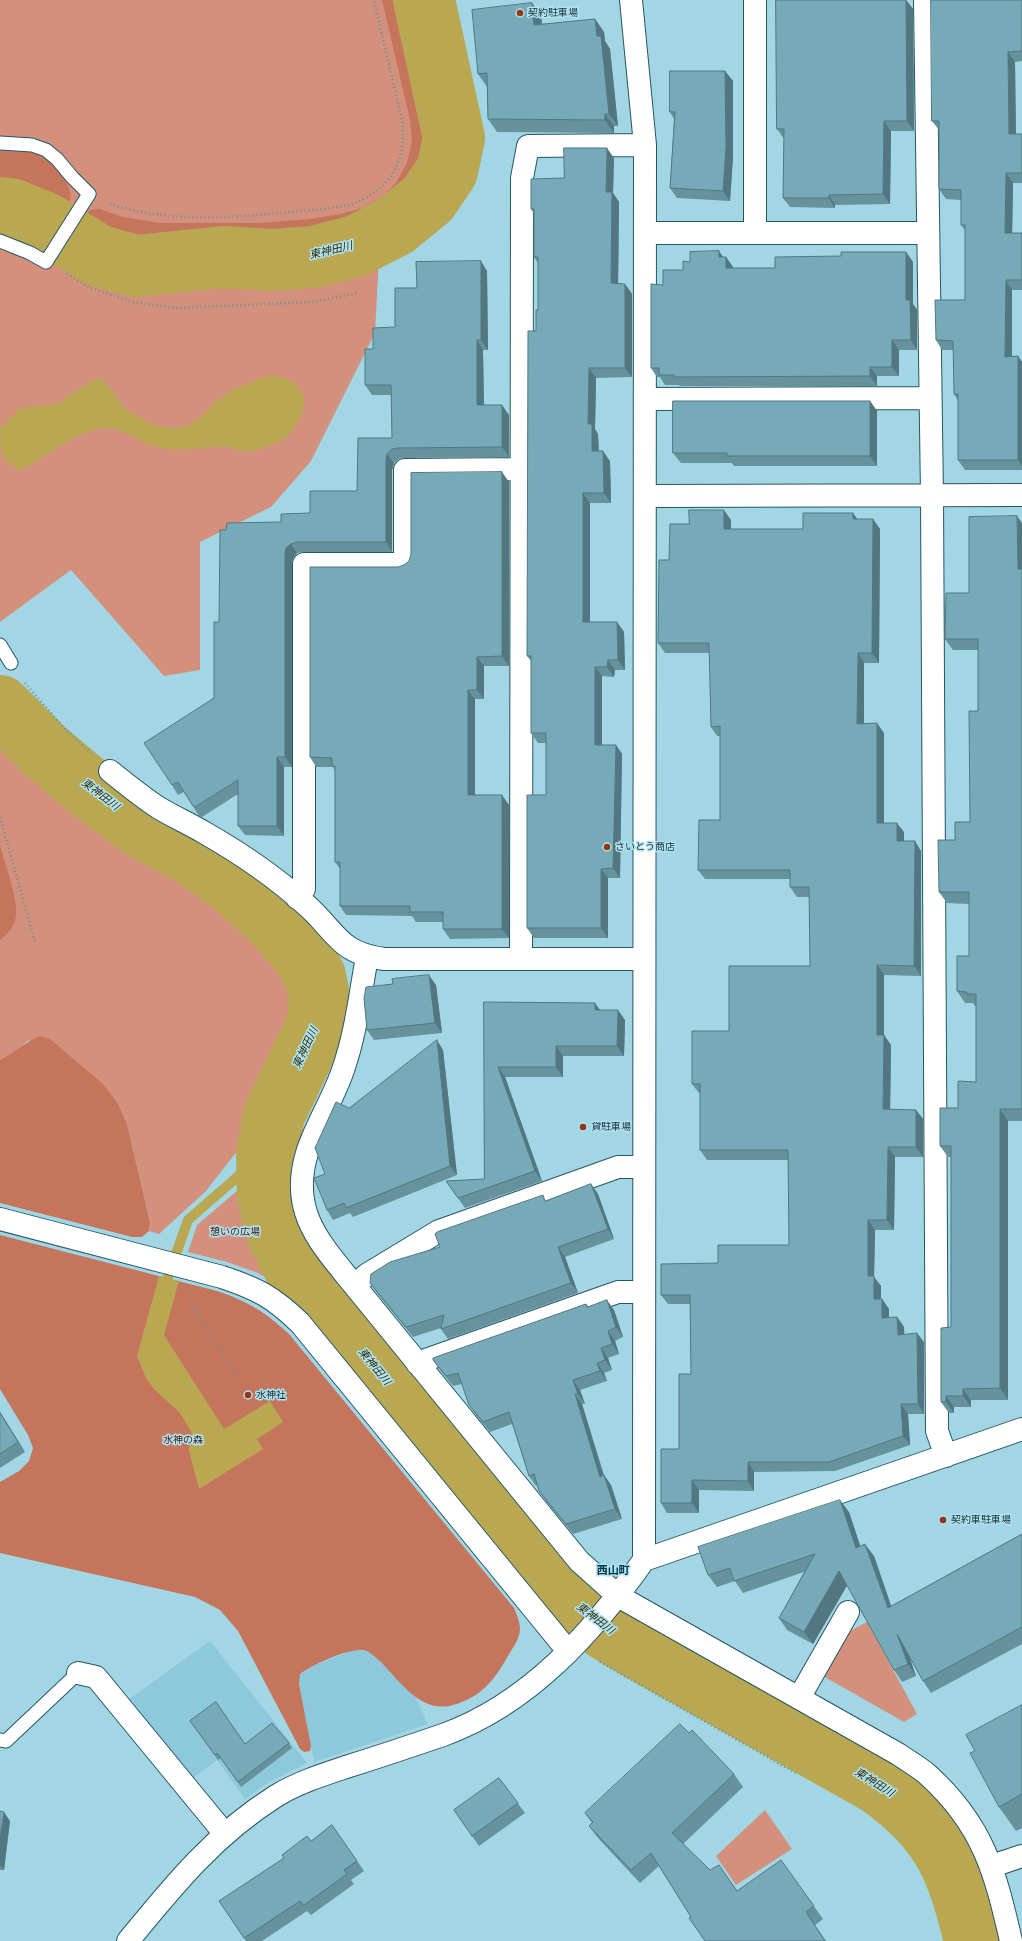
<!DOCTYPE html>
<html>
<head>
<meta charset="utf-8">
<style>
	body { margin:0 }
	canvas { display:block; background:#a2d6e5 }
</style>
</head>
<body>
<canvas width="1022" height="1941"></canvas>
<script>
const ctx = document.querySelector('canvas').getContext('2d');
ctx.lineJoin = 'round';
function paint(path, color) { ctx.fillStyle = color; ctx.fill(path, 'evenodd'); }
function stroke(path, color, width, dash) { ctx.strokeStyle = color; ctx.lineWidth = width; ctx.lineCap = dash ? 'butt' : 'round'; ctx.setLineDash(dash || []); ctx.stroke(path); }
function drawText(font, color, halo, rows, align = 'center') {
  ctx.font = font + ' Signika,"Noto Sans JP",sans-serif'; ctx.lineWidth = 3; ctx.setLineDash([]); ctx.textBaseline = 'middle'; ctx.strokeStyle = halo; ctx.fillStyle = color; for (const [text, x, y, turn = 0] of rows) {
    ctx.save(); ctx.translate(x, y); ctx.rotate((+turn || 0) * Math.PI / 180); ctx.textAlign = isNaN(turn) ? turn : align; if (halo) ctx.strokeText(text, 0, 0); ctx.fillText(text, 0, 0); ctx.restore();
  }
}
paint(new Path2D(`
	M210 1641 307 1763 269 1782 245 1799 217 1760 193 1778 128 1700Z
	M363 1650 374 1655 415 1696 428 1724 314 1762 299 1684 300 1674 308 1668 350 1651Z`), '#8dc9da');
paint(new Path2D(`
	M0 0H408L438 138 433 165 417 189 386 213 351 231 312 242 272 245 223 242 138 250 105 241 53 209 14 193 0 192Z
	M0 223 7 224 38 237 93 270 135 281 224 273 271 276 317 272 379 256 375 333 311 461 271 507 200 542V670L164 676 71 570 0 622Z
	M0 728C36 765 76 799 118 829 138 843 161 854 182 868 217 889 249 915 275 945 285 956 296 968 301 983 305 996 304 1008 302 1021L238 1150 206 1191 159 1234 149 1231 150 1222 127 1124 29 1040 12 1054 0 1060Z
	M257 1174 258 1197 268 1239 296 1295 258 1273 227 1262 188 1252 197 1225Z
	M867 1622 917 1714 904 1722 823 1676 848 1632Z
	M765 1810 792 1849 736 1885 716 1856Z`), '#d3917d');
paint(new Path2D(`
	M382 0H408L438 138 433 165 417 189 386 213 351 231 312 242 272 245 223 242 138 250 105 241 88 230 84 223V216L90 210 100 209 123 217 160 223H260L309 219 341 214 362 208 381 198 396 183 407 163 412 141 410 120Z
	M0 151C13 152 30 150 42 156 54 163 87 200 61 208 47 212 29 197 15 194 11 192 5 193 0 192Z
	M0 845C4 861 21 906 15 921 12 929 7 935 0 940Z
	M40 1036 50 1039 102 1083 117 1102 127 1124 150 1222 149 1231 142 1237H132L0 1203V1060C14 1053 25 1042 40 1036Z
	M0 1235 217 1291C249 1302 264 1311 289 1334L514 1608C524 1631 521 1635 508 1656 494 1680 482 1697 453 1705 422 1714 401 1683 382 1663 376 1658 369 1650 362 1650 346 1649 312 1665 300 1674L299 1684 311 1746 310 1751 304 1752 300 1749 238 1631 220 1610 195 1597 0 1553V1482L19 1471 29 1461 33 1448 28 1435 0 1389Z`), '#c6755d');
paint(new Path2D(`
	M267 376C296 375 315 395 298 422 294 427 291 433 287 437 279 443 265 447 256 450 244 453 235 448 223 447 200 446 177 454 154 446 137 441 124 428 106 428 73 430 49 458 19 470 0 461 0 449 0 429L19 409 57 404 93 380 100 378C113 387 117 403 130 412 153 426 177 437 201 417 206 413 210 407 215 402 229 390 250 382 267 376Z
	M159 1276 179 1281 164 1335 224 1429 270 1401 283 1422 257 1439 263 1449 199 1489 189 1451 192 1433 180 1413 154 1389 146 1378 137 1356Z`), '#b9a752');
stroke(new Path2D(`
	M163 1291 188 1220 267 1151`), '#b9a752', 10);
stroke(new Path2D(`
	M0 208 11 209 45 223 99 256 136 266 223 257 272 260 314 257 356 246 395 226 428 199 447 171 454 138 424 0
	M0 706 44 750 94 792 146 830 191 854 232 883 270 917 303 954 315 976 320 1001 317 1025 274 1115 267 1155 268 1196 278 1235 296 1271 524 1551 579 1608 605 1629 635 1647 879 1784C943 1830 957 1866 975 1941`), '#b9a752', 62);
const lane = new Path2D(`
	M0 143 32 145 46 150 57 159 72 177 89 194 46 262 30 253 0 241
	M0 645 11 663
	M0 1740 6 1741 78 1673`);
const street = new Path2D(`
	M631 0 645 145 644 1560
	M925 0 932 496 937 1431 946 1456
	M645 233H928
	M755 233V0
	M645 399 930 398
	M645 496 1022 495
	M110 771C126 784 142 797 159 808 174 817 190 824 205 833 240 853 274 876 304 903 336 930 337 953 384 959H644
	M297 898 304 889V564H405V470L522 469
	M521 959 522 178 528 146 645 145
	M644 1167H618L439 1231 368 1274 354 1285 579 1561 618 1596 898 1754C908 1761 919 1767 928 1775 983 1825 995 1871 1011 1941
	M0 1219 222 1277C258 1289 273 1297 300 1323L568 1651
	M354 1285C319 1242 288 1210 308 1150 317 1123 334 1097 343 1070 356 1033 360 995 367 957
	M417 1363 618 1292H644
	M78 1673 96 1677 225 1834
	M799 1698 848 1612
	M992 1866 1022 1856
	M128 1941C173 1886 214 1835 276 1796 297 1783 322 1775 346 1767 378 1757 411 1746 443 1735 529 1704 592 1633 644 1560L1022 1429`);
stroke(lane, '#245663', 15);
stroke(street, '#245663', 24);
stroke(new Path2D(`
	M110 204C127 209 144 213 161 215 204 220 249 216 291 212 313 210 337 209 357 202 363 200 371 195 376 191 400 173 405 150 402 121L374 0
	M67 274 91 288 132 302 175 308 312 302 358 293
	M25 683 65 729 90 752
	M0 817 35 942
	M189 1300 236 1376
	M600 1662 797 1774`), '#69909b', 2.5, [1, 3]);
stroke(lane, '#fff', 13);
stroke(street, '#fff', 22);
paint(new Path2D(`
	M776 0H906L913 9 914 131H891L890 204 835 205V208L790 207 783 198 784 139 777 129Z
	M1022 0V61L1015 62 1016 134H1022V183H1013L1012 233H1022V290H1012V356H1018L1022 362V470H965L958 460V401L954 394V350H942L936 340 965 300V230L961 225V200L946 199 939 189V130L932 121Z
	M532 3 541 16 542 24 595 19 604 32 605 41 610 49 618 126H614V133L497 132 488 119 487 87 478 74Z
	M725 71 733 81V157L730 201 677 198 670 188 674 119 670 112Z
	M614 158 613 193 619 202 618 284H625L632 294V377L596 378 595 429 598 434 599 451 610 461 611 503H590V622H617L624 632 625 670H615L614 677 602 676V745H616L622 754 620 878H608V938H534L527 928 546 795V743H538L531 733V661L527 656 536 331 538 310V263L534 257V214L531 209 564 178Z
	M906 252 913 262V304L917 310V350H899V376H877V386H680L679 385H665L660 377H657L651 368 663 285 683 270 690 262 726 257 733 267V268H775L841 256Z
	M487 271 488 350H483L484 405 509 415V457L405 458 399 459 394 463 392 470V552H304L297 553 293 558 292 564V767H284V836L245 835 238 826V794L202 817 199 816 184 792 178 795 172 785 214 698 219 622 226 530 281 522 310 513 357 491 392 438 391 395H372L365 385 373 349 395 327 417 288Z
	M870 401 877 411V466H734L732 463H681L673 453Z
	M509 482V666H484V699H475V795L509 805V938L450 939 443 929V922H416L412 916 346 915 340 906V869L335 862V771L333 767H316L310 757 398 567 404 565Z
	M853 513 857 519H873L880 529 879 663H864V724L884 733V823L904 832V841L921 851V976L884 975V1035L891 1045 890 1109 916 1110 923 1119V1157H895L894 1230H875L874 1277 881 1286V1299H882L889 1309V1318L897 1317 904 1327V1334L924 1342V1414H908L910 1445 835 1471 754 1472V1491L699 1490V1513H667L661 1503 679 1449 691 1374 690 1304H668L661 1295 718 1263 789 1245 788 1160H707L700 1150V1093H699L692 1084 729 1031 810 966 809 897H797L790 887V879H705L698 870 720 820V736H717L711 727 710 653H665L658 643 669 560 689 524 731 520V529H803Z
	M1022 523V1121H1008V1400H971V1407H954V1413H949L941 1402 951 1327V1157H948L940 1146 958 1108 976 1082V1006H975L973 1003H965L957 991 969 956V904L947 903 939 892 955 840 970 822 978 704V650H953L945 639 969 593Z
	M436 985 442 1033 374 1040 367 1030Z
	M484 1002 595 1003 600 1010 625 1020 624 1056H563V1077H505L542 1181 465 1208 446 1181 484 1179Z
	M443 1050 457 1175 353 1217 350 1213 333 1220 327 1210 325 1174 349 1108Z
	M591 1184 598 1194 614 1239 565 1257 578 1293 448 1339 441 1329V1328L413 1337 377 1293 370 1283 440 1247 547 1200Z
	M586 1304 588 1306 614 1310 623 1337 615 1341 619 1354 608 1358 612 1370 604 1373 607 1381 580 1390 585 1404H582L604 1475 611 1485 622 1519 573 1534 546 1501 539 1491 537 1485 536 1486 529 1476 512 1424 490 1432 476 1415 469 1405 462 1384 453 1386 440 1370 433 1360Z
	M0 1412 25 1452 0 1468Z
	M849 1512 860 1546 874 1556 891 1606 1022 1534V1644L931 1693 923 1681 909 1656 916 1676 902 1682 894 1670 847 1585 813 1644 787 1630 779 1618 804 1572 743 1593 735 1581 717 1587 708 1575Z
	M1022 1705V1828L1016 1831 999 1807 975 1751Z
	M190 1721 245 1744 289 1743 292 1748 241 1787 221 1758 218 1760Z
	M689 1733 734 1774 743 1787 683 1844 710 1870 737 1891 781 1860 823 1919 815 1925 826 1941H705L691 1917 659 1866 640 1883 598 1838 589 1826 592 1823 585 1813Z
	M499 1778 525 1813 479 1846 454 1810Z
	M0 1811 10 1821 4 1870H0Z
	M332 1825 364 1871 351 1880 354 1884 311 1915 307 1911 262 1941H246L219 1901 311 1841Z`), '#66929e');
paint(new Path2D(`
	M906 0 913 9 914 131 907 121Z
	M532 3 541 16 543 38 534 25Z
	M595 19 604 32 605 41 610 49 618 126 609 114 597 36Z
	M1008 52 1015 62 1016 144 1009 134Z
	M725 71 733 81V157L730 201 723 191Z
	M605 114 614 126V133L605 120Z
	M884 121 891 131 890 204 883 194Z
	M607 148 614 158 613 193 619 202 618 293 611 283 606 192Z
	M1006 173 1013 183 1012 243 1005 233Z
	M829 195 835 205V208L829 198Z
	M719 251 726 261V257L733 267V278L719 257Z
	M906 252 913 262V304L917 310V350L911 340 906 300Z
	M481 261 487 271 488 350 481 340Z
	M1006 280 1012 290V366L1005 357Z
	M625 284 632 294V377L625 368Z
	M477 340 483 350 484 415 477 405Z
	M892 340 899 350V376L892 367Z
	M1018 356 1022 362V466L1018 460Z
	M870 367 877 376V386L870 376Z
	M589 368 596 378 595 429 598 434 599 461 592 451 588 424Z
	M870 401 877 411V466L870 456Z
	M502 405 509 415V457L502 447Z
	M603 451 610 461 611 503 604 493Z
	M387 454 394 463 392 470V552L386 542V460Z
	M502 472 509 482V666L502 656Z
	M583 493 590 503V632L583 622Z
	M724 510 731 520V539L724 529Z
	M853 513 860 523 853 519Z
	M1017 516 1022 523V576L1018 569Z
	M873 519 880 529 879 663 872 653Z
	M291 544 297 553 293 558 292 564V767L285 757V554L286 548Z
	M617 622 624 632 625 670 618 660Z
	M858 653 864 663V734L857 724Z
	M477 657 484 666V699L477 690Z
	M608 660 615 670 614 677 607 667Z
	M595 667 602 676V755L595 745Z
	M468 690 475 699V805L468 795Z
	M877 723 884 733V833L877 823Z
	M616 745 622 754 620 878 613 868Z
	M277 757 284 767V836L277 826Z
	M502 795 509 805V938L502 929Z
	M897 823 904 832V851L897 841Z
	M915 841 921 851V976L914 966Z
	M601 869 608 878V938L601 928Z
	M877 965 884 975V1045L877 1035Z
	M429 975 436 985 442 1033 435 1023Z
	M595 1003 602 1013 595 1010Z
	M618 1010 625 1020 624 1056 617 1046Z
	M884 1035 891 1045 890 1119 883 1109Z
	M437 1040 443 1050 457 1175 450 1166Z
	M556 1046 563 1056V1077L556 1067Z
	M498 1067 505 1077 542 1181 535 1171Z
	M1000 1109 1008 1121V1400L1000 1388Z
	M916 1110 923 1119V1157L916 1147Z
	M888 1147 895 1157 894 1230 887 1220Z
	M591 1184 598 1194 614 1239 608 1229Z
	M868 1220 875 1230 874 1277 881 1286V1309L874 1299 868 1276Z
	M558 1247 565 1257 578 1293 571 1283Z
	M882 1299 889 1309V1328L882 1318Z
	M607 1300 614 1310 623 1337 616 1327Z
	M897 1317 904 1327 905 1345 898 1335Z
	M608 1331 615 1341 619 1354 612 1344Z
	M917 1333 924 1342V1414L918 1404Z
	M601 1348 608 1358 612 1370 605 1360Z
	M597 1363 604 1373 607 1381 600 1371Z
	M573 1380 580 1390 585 1404 578 1394Z
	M963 1389 971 1400V1407L963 1396Z
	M575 1394 582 1404 607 1487 600 1477Z
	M946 1396 954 1407V1413L946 1402Z
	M901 1404 908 1414 910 1445 903 1436Z
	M0 1412 25 1452 18 1442 0 1413Z
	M748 1462 754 1472V1491L748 1481Z
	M604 1475 611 1485 622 1519 615 1509Z
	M692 1480 699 1490V1513L692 1503Z
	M840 1500 849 1512 865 1560 856 1548Z
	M865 1544 874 1556 896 1620 888 1608Z
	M839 1571 848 1584 813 1644 804 1632Z
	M897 1634 906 1646 916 1676 908 1664Z
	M4 1812 10 1821 4 1870 0 1865V1840Z`), '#537781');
const building = new Path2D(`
	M776 0H906L907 121H884L883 194 829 195V198H783L784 129H777Z
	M931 0H1022V51L1008 52 1009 134H1022V173H1006L1005 233H1022V280H1006L1005 357 1018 356V460H958V394H954L953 341 936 340 935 300H965V225H961V190L939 189V121H932Z
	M532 3 534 25 595 19 597 36H601L609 114H605V120L488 119 487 73 478 74 472 10Z
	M670 71H725L726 147 723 191 670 188 675 112H670Z
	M564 148H607L606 192H612L611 283 625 284V368H589L588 424H592V451H603L604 493H583V622H617L618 660H608L607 667H595V745H616L613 868 601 869V928H527V795H546V733H531V656H527L528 331H536V310H538V257H534V209H531V179L564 178Z
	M719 251V257H726V268H775V257L841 256V252H906V300H910L911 340H892V367H870V376L674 377V375H659V368H651V284L663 285V270H683V261L690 262V252Z
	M481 261V340H477V405H502V447L398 448 392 449 387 454 386 460V542H297L291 544 286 548 285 554V757H277V826H238V780L195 807 193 806 178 782 172 785 144 743 214 698V622H219L220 530H226L227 523 281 522V514L310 513V491H357L358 438H392L391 385H365V349H373V328L395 327V288H417L416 262Z
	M673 401H870V456H727V453H673Z
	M502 472V656L477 657V690H468V795H502V929H443V912H410V906H340V862H335V766H332V758L310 757V567H398L404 565 409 561 411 554V473Z
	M689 510H724V529H803V513H853V519H873L872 653H858L857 724 877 723V823H897V841H915L914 966 877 965V1035H884L883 1109 916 1110V1147H888L887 1220H868V1276H874V1299H882V1318L897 1317 898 1335 917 1333 918 1404H901L903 1436 829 1462H748V1481L692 1480V1503H661V1449H679V1374H691L690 1295H661V1264L718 1263V1245H789L788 1150H700V1084H692V1031H729V966H810L809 887H790V870H698L699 820H720V726L711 727 709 643H658L659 560H669L670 524H689Z
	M1017 516 1018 569H1022V1109H1000V1388L963 1389V1396H946V1402H941V1328L951 1327V1146H940V1108H958V1081L976 1082V994H967V992L957 991V956H969V892H939L938 840H955V822H970L969 711H978V639H945L946 593H969V517Z
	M429 975 435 1023 367 1030 364 998 366 987 393 984 392 979Z
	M484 1002 595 1003V1010H618L617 1046H556V1067H498L535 1171 458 1198 446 1181 484 1179Z
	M437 1040 450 1166 346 1208 344 1203 327 1210 314 1178 325 1174 315 1148 336 1102 349 1108Z
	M591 1184 608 1229 558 1247 571 1283 441 1329 444 1315 406 1327 370 1283 371 1274 390 1262 440 1247 435 1234 437 1232 543 1195 545 1201Z
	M607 1300 616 1327 608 1331 612 1344 601 1348 605 1360 597 1363 600 1371 573 1380 578 1394H575L600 1477 604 1475 615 1509 566 1524 539 1491 534 1474 529 1476 509 1412 483 1422 469 1405 458 1373 446 1376 433 1360V1358L586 1304 587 1307Z
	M0 1413 18 1442 0 1454Z
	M840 1500 856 1548 865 1544 888 1608 1022 1534V1627L923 1681 897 1634 908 1664 894 1670 839 1571 804 1632 779 1618 815 1554 734 1581 730 1568 708 1575 698 1547Z
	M216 1702 245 1744 272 1723 289 1743 238 1782 217 1753 215 1755 190 1721Z
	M1022 1705V1794L999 1807 970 1753 975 1751 966 1735Z
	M680 1724 689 1733 692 1730 734 1774 672 1833 710 1870 719 1865 737 1891 781 1860 814 1906 806 1912 825 1941H705L689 1918 691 1917 651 1853 631 1870 589 1826 593 1822 585 1813Z
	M499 1778 518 1803 472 1836 454 1810Z
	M0 1811 4 1812 0 1840Z
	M332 1825 357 1861 344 1870 347 1874 304 1905 300 1901 244 1938 219 1901 284 1858 282 1855 307 1836 311 1841Z`);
paint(building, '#77aab8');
stroke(building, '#537781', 1);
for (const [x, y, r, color] of [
	[520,13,4,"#99320e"],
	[607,847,4,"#99320e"],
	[583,1127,4,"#99320e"],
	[248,1395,4,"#99320e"],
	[943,1520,4,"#99320e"]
]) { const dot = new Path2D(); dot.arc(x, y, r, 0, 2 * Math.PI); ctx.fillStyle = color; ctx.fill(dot); stroke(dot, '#afe3f2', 1.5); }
drawText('10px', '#21373d', '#afe3f2', [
	["契約駐車場",528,13],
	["さいとう商店",615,847],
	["貸駐車場",591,1127],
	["水神社",256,1395],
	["契約車駐車場",951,1520]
], 'left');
drawText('10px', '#4a1606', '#afe3f2', [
	["憩いの広場",235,1232],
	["水神の森",183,1440]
]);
drawText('italic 11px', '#372f09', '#afe3f2', [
	["東神田川",331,251,-13],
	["東神田川",100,795,37],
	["東神田川",306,1048,-65],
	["東神田川",374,1367,51],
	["東神田川",595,1619,37],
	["東神田川",874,1783,32]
]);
drawText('bold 11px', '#003744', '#afe3f2', [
	["西山町",613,1571]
]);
</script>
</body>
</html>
